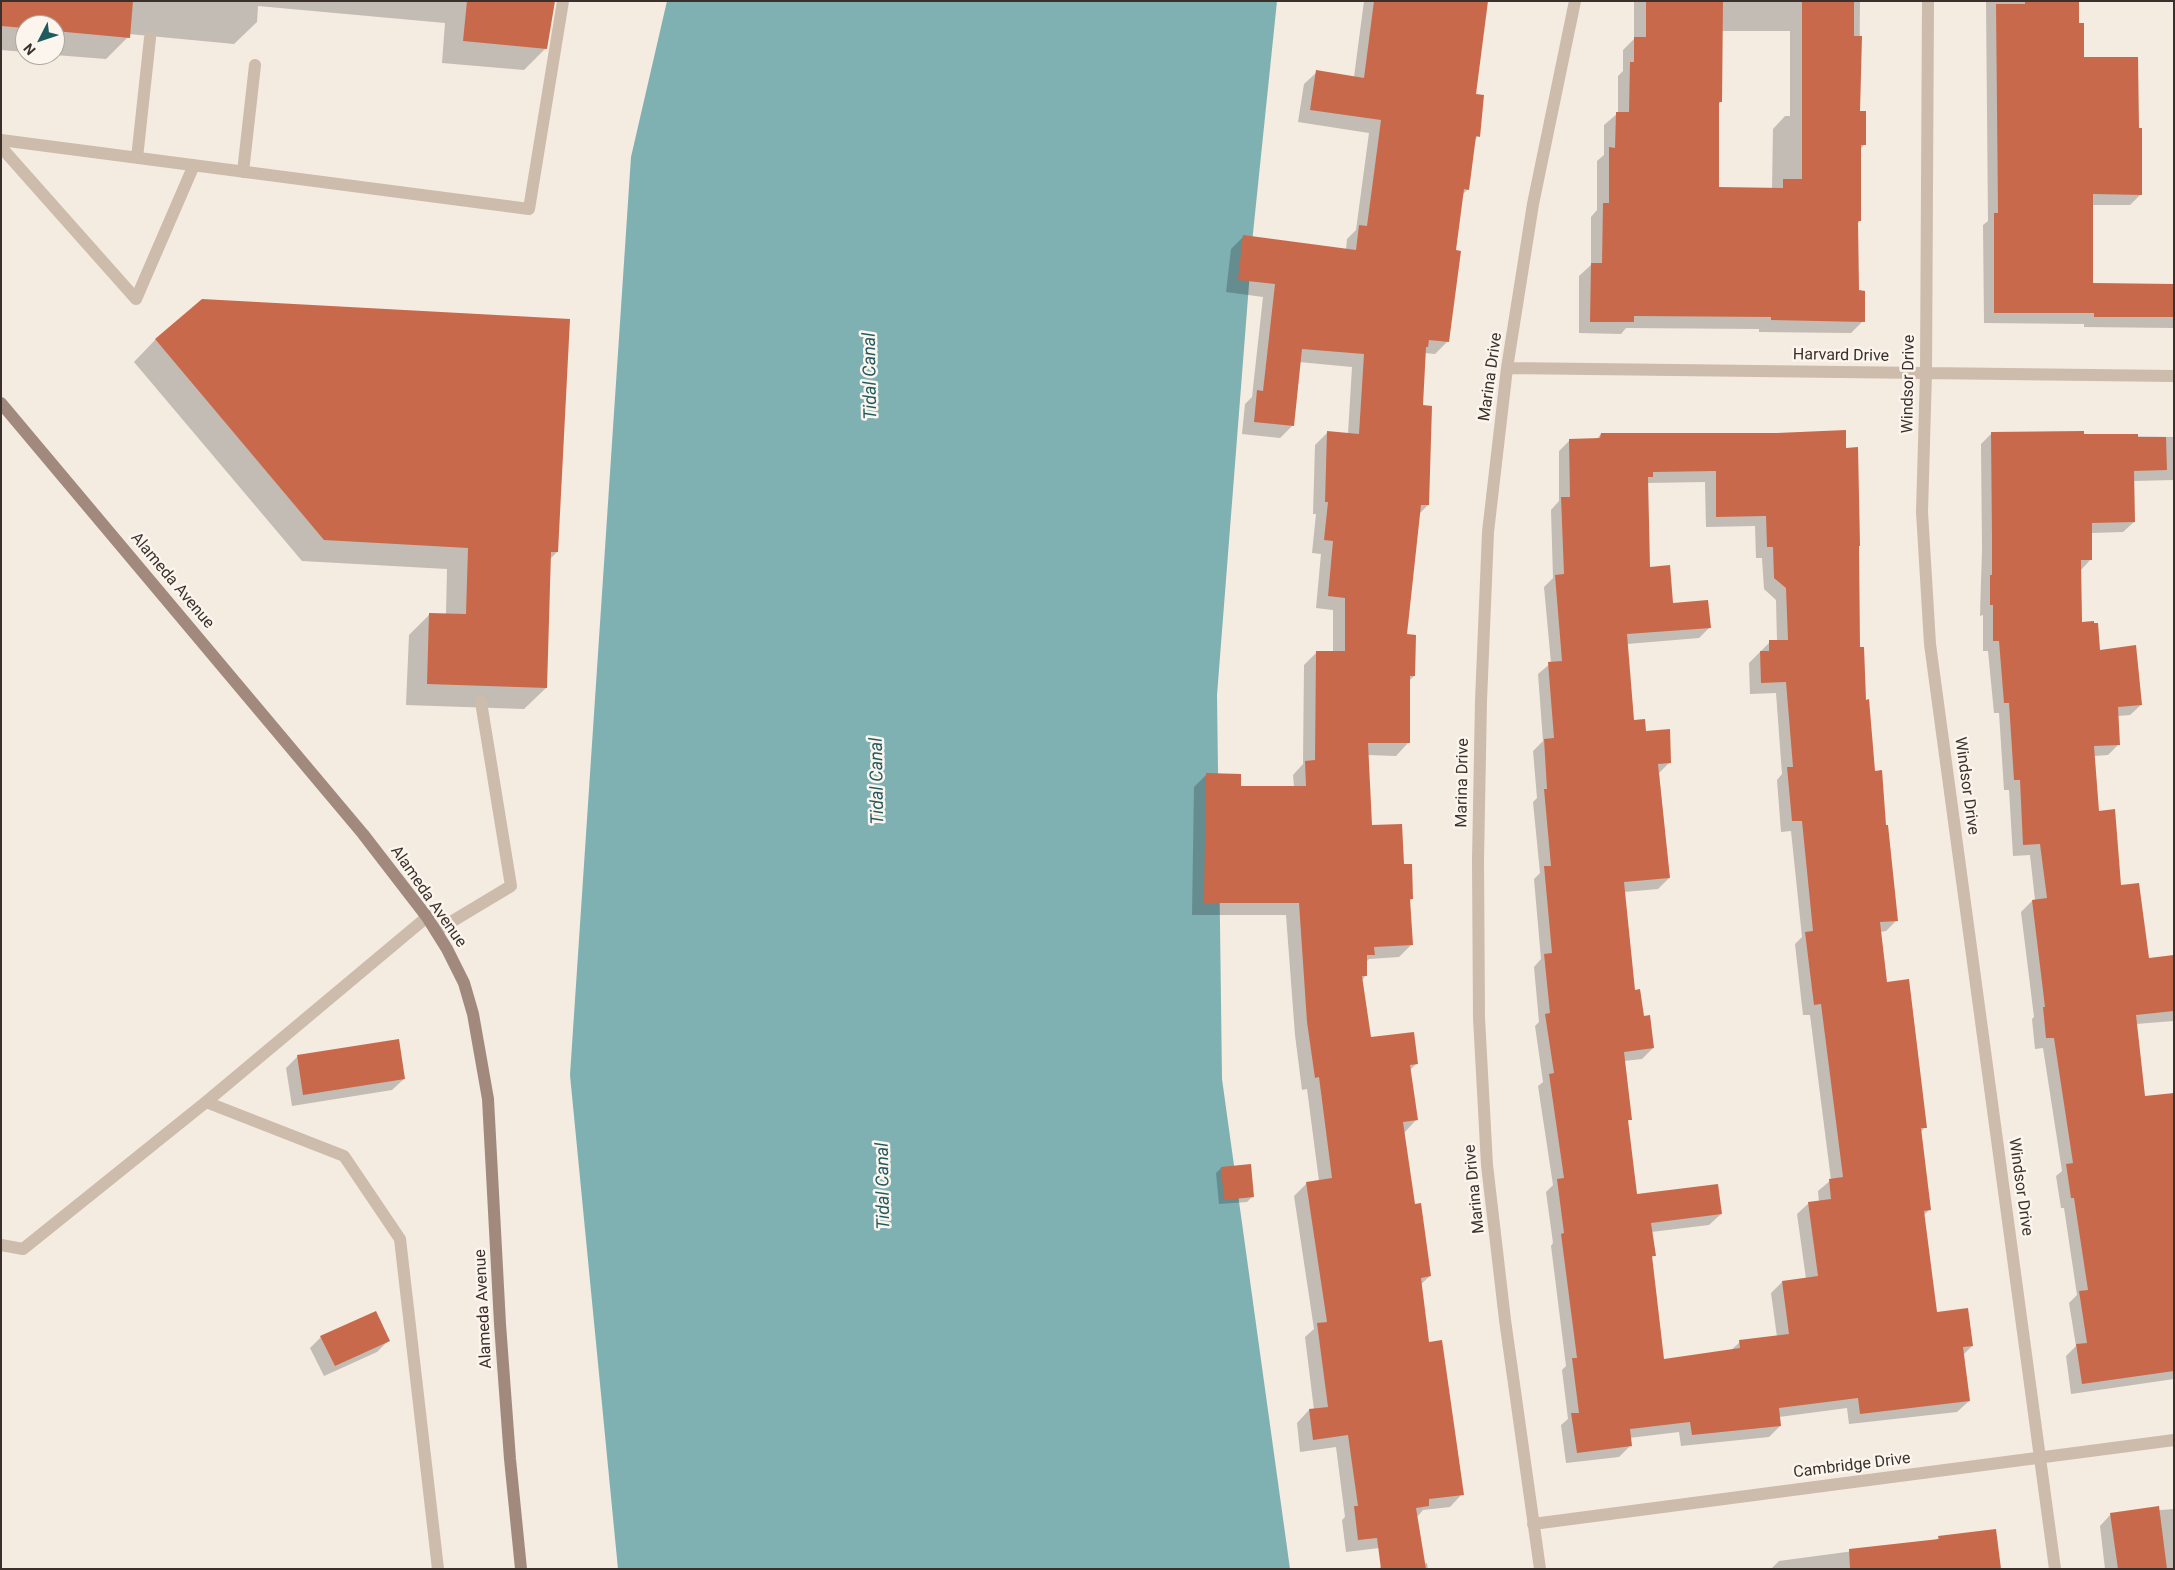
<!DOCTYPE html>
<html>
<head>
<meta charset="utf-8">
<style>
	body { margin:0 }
	#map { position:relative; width:2175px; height:1570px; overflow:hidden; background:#f4ebe1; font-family:Roboto,sans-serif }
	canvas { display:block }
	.frame { position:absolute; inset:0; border:2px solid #3b302b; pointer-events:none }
	.north { position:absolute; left:15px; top:15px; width:50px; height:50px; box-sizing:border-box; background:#fbf5ee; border:1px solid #aea6a0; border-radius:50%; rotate:229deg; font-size:14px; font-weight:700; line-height:20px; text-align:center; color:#3b302b }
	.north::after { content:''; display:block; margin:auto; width:18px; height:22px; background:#1f5a5e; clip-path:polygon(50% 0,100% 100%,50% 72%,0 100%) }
</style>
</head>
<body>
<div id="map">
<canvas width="2175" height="1570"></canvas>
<div class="frame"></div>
<div class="north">N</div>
</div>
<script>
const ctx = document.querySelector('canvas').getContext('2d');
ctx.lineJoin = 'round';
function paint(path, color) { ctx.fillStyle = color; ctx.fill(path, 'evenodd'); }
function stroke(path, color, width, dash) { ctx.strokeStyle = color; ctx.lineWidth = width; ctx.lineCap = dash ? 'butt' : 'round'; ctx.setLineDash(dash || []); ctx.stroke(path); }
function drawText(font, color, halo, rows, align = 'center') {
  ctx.font = font + ' Roboto,sans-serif'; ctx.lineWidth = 5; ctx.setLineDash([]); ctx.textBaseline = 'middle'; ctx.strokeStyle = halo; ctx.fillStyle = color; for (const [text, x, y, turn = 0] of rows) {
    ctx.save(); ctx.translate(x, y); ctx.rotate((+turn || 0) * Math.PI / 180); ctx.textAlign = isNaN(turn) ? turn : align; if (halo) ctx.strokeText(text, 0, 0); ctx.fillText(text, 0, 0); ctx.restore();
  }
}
paint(new Path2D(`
	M667 1H1277L1253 233 1217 695 1222 1079 1290 1569H618L570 1075 631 157Z`), '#7fb0b2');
paint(new Path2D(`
	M1 1H553L546 48 524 70 442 63 445 23 258 6 257 22 234 44 129 34 128 37 106 59 55 55V25H25V52L1 50Z
	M1364 1H1487L1474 95 1478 136 1474 141 1468 189 1461 196 1455 251 1448 341 1435 354 1425 353 1422 407 1428 505 1419 514 1406 636 1414 676 1409 681 1408 743 1396 756 1368 755 1371 827 1403 866 1412 899 1409 901 1412 944 1399 957 1369 959 1366 962V975L1362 980 1370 1039 1416 1064 1409 1071 1416 1120 1404 1133 1414 1206 1430 1276 1420 1285 1428 1343 1462 1494 1450 1507 1423 1510 1417 1517 1424 1564 1427 1563 1428 1569H1379L1396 1546 1346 1552 1342 1520 1345 1517 1336 1447 1300 1452 1297 1423 1309 1410H1314L1305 1337 1314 1329 1294 1196 1307 1183 1319 1181 1307 1089 1302 1090 1295 1035 1286 915H1192L1194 787 1207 774 1240 787H1294L1293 775 1303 764 1304 665 1317 652H1333V610L1316 608 1321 554 1312 553 1316 514H1313L1315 445 1328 432 1348 434 1352 367 1299 362 1293 425 1280 438 1242 434 1245 404 1252 397 1263 297 1226 292 1231 249 1244 236 1346 250 1347 239 1356 230 1369 133 1298 122 1304 84 1317 72 1354 77Z
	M1634 1H1860L1859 112 1864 145 1860 149V221L1857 224V292L1863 321 1851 333 1759 332V329L1626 328 1621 334 1579 333V276L1591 265V217L1597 210V161L1604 155V125L1618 113V76L1623 71V50L1634 39ZM1722 31H1790V116H1785L1773 129 1772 189 1717 188 1718 105 1721 101Z
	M1986 1H2078L2079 25 2083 58 2141 194 2130 205H2092V284L2174 285V328L2084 327V324L1984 323 1983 225 1988 221Z
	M202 300 557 552 550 559 546 688 524 709 406 705 409 635 430 614H446L447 569 302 561 134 362 155 340Z
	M1601 434 1845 449 1858 547V649L1874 772 1885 826 1897 920 1886 931 1880 932 1885 983 1925 1127 1920 1133 1929 1210 1923 1216 1936 1314 1972 1346 1963 1355 1969 1401 1957 1412 1849 1424 1847 1408 1779 1417 1780 1426 1769 1437 1681 1446 1679 1432 1629 1438 1630 1446 1619 1457 1566 1463 1561 1425 1568 1419 1562 1370 1566 1366 1551 1246 1553 1243 1546 1192 1553 1185 1538 1086 1543 1082 1535 1026 1539 1022 1534 967 1541 959 1534 879 1540 873 1533 802 1537 798 1533 751 1543 741 1538 674 1551 663 1544 587 1553 578 1551 510 1559 501V451L1570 440H1596ZM1705 482 1706 527 1755 526 1756 558H1762L1764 589 1776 600 1777 641 1770 642 1749 663 1750 694 1776 693 1782 774 1777 780 1781 832 1791 831 1802 937 1795 944 1803 1015H1810L1831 1180 1818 1191 1819 1202 1809 1203 1797 1214 1806 1279 1782 1282 1771 1293 1777 1337 1740 1342 1730 1351 1662 1360 1651 1259 1654 1255 1651 1232 1709 1225 1721 1214 1636 1196 1627 1122 1630 1119 1624 1061 1642 1059 1653 1048 1634 991 1624 892 1658 889 1669 878 1659 773 1670 762 1645 732 1632 721 1627 644 1699 638 1710 627 1672 604 1648 568 1646 483Z
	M1991 434 2174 437V480L2133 481 2134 522 2123 532 2091 533V559L2080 571V623L2099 652 2141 705 2130 715 2118 716 2119 744 2108 755 2094 756 2098 812 2120 886 2148 959 2174 956V1021L2136 1024 2144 1097 2174 1285V1379L2071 1394 2066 1356 2076 1346 2069 1303 2077 1295 2064 1208H2061L2056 1176 2062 1171 2043 1048 2035 1049 2032 1019 2034 1017 2021 912 2032 901 2035 900 2030 855 2013 856 2009 790H2004L1999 713H1994L1988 651H1983V615L1980 616 1982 549 1981 444Z
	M398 1040 404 1079 392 1090 292 1106 286 1068 297 1057Z
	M1221 1168 1252 1197 1247 1202 1219 1204 1216 1173Z
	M321 1337 388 1341 377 1352 324 1376 310 1348Z
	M2174 1509V1569H2105L2100 1526 2111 1514Z
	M1939 1537 1999 1569H1771L1779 1561 1936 1540Z`), '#0003');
paint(new Path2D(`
	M1 1H133L130 38 55 31V25H25V28L1 26Z
	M467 1H555L547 49 463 41Z
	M1374 1H1488L1476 94 1484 95 1480 137 1476 136 1469 190 1464 189 1456 250 1461 251 1449 342 1429 340 1428 347H1426L1423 405 1432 406 1429 505H1421L1407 634 1416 635 1415 676H1410V743H1368L1372 825 1402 824 1404 864H1412L1413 899H1410L1413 945 1374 947 1375 955H1367V976H1362L1371 1037 1414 1032 1418 1064 1410 1065 1418 1120 1403 1122 1415 1204 1421 1203 1431 1276 1421 1278 1429 1342 1442 1340 1464 1495 1429 1499V1506L1416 1508 1426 1569H1381L1377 1538 1358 1540 1354 1506H1358L1348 1435 1313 1440 1309 1409 1328 1407 1317 1323 1327 1322 1306 1182 1332 1178 1319 1077 1315 1078 1307 1022 1299 903H1204L1206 773 1241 774V786H1306L1305 761 1315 760 1316 651H1345V598L1328 596 1333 541 1324 540 1328 502H1325L1327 431 1359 434 1364 354 1302 349 1294 426 1254 422 1257 390 1263 391 1275 284 1238 280 1243 235 1356 250 1359 225 1367 226 1381 120 1310 110 1316 70 1364 78Z
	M1646 1H1723L1722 102H1719V187L1783 188V179H1802V1H1854V36H1862L1860 111H1866V145H1861V221H1858L1859 290 1865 291V322L1771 320V317L1634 316V322H1590L1591 263H1602L1603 203H1609V147L1615 148 1616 112H1629L1630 62H1634V37H1646Z
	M2025 1H2079V23H2084V57H2138L2139 128H2142V195L2093 194V283L2174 284V317H2094V313H1994V213H1998L1996 4H2025Z
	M202 299 570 319 558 552H551L547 688 427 684 429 613 466 614 468 548 324 540 155 339Z
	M1846 430V448L1858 447 1860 546H1859L1860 647H1864L1866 700 1869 699 1875 771 1882 770 1886 825H1888L1898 921 1880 922 1887 982 1909 979 1927 1128H1921L1931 1210 1924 1211 1937 1312 1968 1308 1973 1346 1963 1347 1970 1401 1860 1414 1858 1398 1779 1408 1781 1426 1692 1435 1690 1422 1630 1429 1632 1446 1577 1453 1571 1413H1579L1572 1358H1577L1561 1234 1564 1233 1557 1179 1564 1178 1549 1074 1554 1073 1545 1014 1550 1013 1544 954 1552 953 1544 866H1551L1544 789H1547L1544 739 1554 738 1548 662 1562 661 1555 575 1564 574 1561 497H1570L1569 439 1600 438 1601 433H1777ZM1716 471V517L1766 516 1767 547H1773L1774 578 1786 588 1788 640H1769V651H1760L1761 683 1786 682 1793 767H1787L1792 821H1802L1813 931 1805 932 1814 1005 1821 1004 1843 1177 1829 1179 1831 1199 1808 1202 1818 1276 1782 1281 1789 1334 1739 1340 1740 1348 1664 1359 1652 1256H1656L1651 1223 1722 1214 1718 1184 1637 1194 1628 1120H1632L1624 1052 1654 1048 1650 1015 1644 1016 1640 989 1635 990 1624 882 1670 878 1658 764 1671 763 1670 729 1646 731 1645 719 1634 720 1627 634 1711 628 1708 600 1673 603 1670 565 1650 567 1648 477H1653V472Z
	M2084 431V434H2138V437H2166L2167 470 2134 471 2135 522 2092 523V560H2081L2082 622 2094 621V623H2098L2100 650 2136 645 2142 705 2118 707 2120 745 2094 746 2099 811 2115 809 2121 885 2139 883 2149 958 2174 955V1011L2136 1015 2145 1096 2174 1093V1371L2082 1384 2076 1344 2087 1343 2079 1291 2088 1290 2074 1198H2071L2066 1164 2073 1163 2054 1038H2046L2043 1007H2045L2032 900 2047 898 2040 844 2023 845 2020 780H2014L2009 703H2004L1999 641H1993V605H1990V575H1992V537L1991 432Z
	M399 1039 405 1079 303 1095 297 1055Z
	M1251 1164 1254 1197 1224 1200 1221 1167Z
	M376 1311 390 1341 335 1366 320 1336Z
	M2159 1506 2167 1569H2118L2110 1513Z
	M1996 1529 2001 1569H1850L1849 1549 1939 1539 1938 1536Z`), '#c8694b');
stroke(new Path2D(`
	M1 140 529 209 563 1
	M1 147 136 299 194 165
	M137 158 150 38
	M243 172 255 65
	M436 931 511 886 481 702
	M206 1102 344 1156 400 1239 438 1569
	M1 1245 23 1249 206 1102 427 917`), '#cdbbac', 12);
stroke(new Path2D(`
	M1928 1 1926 373 1922 512 1930 644 2055 1569
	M1507 368 2174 376
	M1533 1524 2174 1440
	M1540 1569 1505 1320 1487 1165 1479 1018 1478 860 1481 701 1488 532 1507 368 1533 204 1575 1`), '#cdbbac', 12);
stroke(new Path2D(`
	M1 403 363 834 427 917 447 949 464 983 473 1014 488 1099 500 1324 510 1459 521 1569`), '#a18a7d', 12);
drawText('16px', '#3b302b', '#fbf5ee', [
	["Harvard Drive",1841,356,1],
	["Marina Drive",1491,377,-82],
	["Windsor Drive",1909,384,-89],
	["Alameda Avenue",172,581,50],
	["Marina Drive",1463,783,-89],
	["Windsor Drive",1966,786,82],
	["Alameda Avenue",428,897,55],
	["Windsor Drive",2020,1187,82],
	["Marina Drive",1475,1189,-96],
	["Alameda Avenue",484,1309,-93],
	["Cambridge Drive",1852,1466,-7]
]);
drawText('italic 18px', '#1f5a5e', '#fbf5ee', [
	["Tidal Canal",871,376,-91],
	["Tidal Canal",878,781,-91],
	["Tidal Canal",884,1186,-91]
]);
</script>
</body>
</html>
